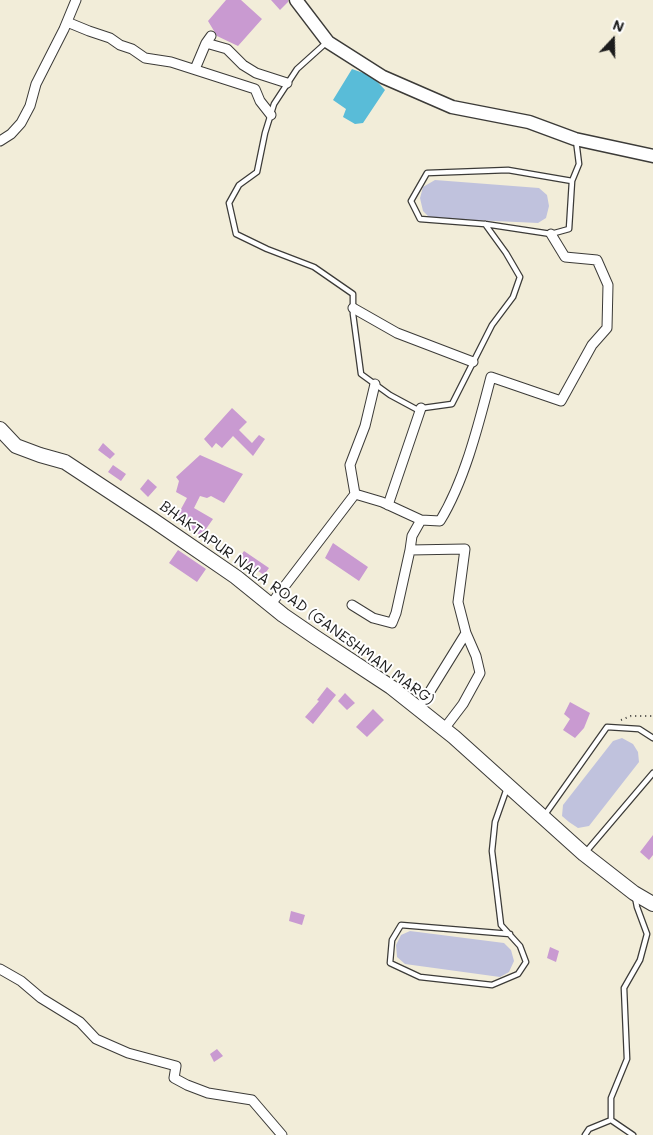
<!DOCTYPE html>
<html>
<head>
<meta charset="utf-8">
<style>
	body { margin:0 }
	#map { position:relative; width:653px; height:1135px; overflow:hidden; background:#f2edd9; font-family:Mali,sans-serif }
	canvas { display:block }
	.north { position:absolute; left:588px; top:15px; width:50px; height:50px; -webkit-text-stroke:4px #fff; paint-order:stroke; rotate:21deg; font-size:14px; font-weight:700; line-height:20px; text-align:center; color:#1c1c1c }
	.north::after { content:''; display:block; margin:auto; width:18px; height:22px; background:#1c1c1c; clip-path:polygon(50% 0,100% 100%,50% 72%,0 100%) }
</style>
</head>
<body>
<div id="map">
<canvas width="653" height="1135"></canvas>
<div class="north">N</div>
</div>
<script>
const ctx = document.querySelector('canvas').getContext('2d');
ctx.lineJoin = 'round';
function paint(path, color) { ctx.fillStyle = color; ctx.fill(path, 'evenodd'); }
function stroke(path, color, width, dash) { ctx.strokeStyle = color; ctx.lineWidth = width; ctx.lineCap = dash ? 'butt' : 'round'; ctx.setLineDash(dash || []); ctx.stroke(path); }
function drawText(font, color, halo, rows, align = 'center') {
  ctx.font = font + ' Mali,sans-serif'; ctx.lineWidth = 4; ctx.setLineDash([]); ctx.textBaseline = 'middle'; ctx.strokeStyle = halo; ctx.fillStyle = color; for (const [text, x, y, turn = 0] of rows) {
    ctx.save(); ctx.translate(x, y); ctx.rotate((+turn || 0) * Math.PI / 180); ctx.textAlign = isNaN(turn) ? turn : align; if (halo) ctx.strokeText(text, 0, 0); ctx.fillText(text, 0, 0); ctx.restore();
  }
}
paint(new Path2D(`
	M435 180 539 188 547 195 549 206 546 218 538 223 430 218 423 211 420 198 423 187Z
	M622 738 633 744 638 752 639 762 589 826 578 828 569 822 562 816 563 805 613 741Z
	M410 931 504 943 511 950 514 961 509 972 500 977 405 964 397 957 396 945 401 935Z`), '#c0c2dd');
paint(new Path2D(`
	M352 69 372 76 385 90 363 123 355 124 343 117 346 109 333 100Z`), '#59bcd8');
paint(new Path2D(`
	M226 0H241L262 19 238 46 217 36 208 21Z
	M271 0H288V2L280 10Z
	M232 408 247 422 239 430 252 443 259 435 265 439 253 456 233 436 222 448 216 443 212 448 204 439Z
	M103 443 115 454 110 459 98 450Z
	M200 455 243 474 224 503 211 496 207 498 200 496 194 508 213 519 201 536 176 518 187 498 176 492 179 481 176 477Z
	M113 465 126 474 121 481 108 472Z
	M148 479 157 487 148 497 140 489Z
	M333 543 368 567 359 581 325 558Z
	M178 550 206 569 197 582 169 563Z
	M244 551 269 568 264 575 239 558Z
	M327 687 336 695 313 724 305 717 319 701 317 700Z
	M345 693 355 703 347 710 338 701Z
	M570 702 590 713 584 728 575 738 563 730 570 719 564 714Z
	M373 709 384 720 367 737 356 727Z
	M653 835V855L649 860 640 852Z
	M291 911 305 915 302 925 289 921Z
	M550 947 559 951 556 962 547 958Z
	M217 1049 223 1056 214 1062 210 1054Z`), '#c99ad1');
const lane = new Path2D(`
	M327 42 297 69 274 104 265 133 257 172 239 185 229 203 236 234 267 249 314 267 353 294V314L361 374 390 395 416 409 452 404 492 325 513 297 520 277 506 253 485 224
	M572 181 508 170 427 173 411 201 420 219 485 224 551 234 569 229 572 181 579 164 576 140
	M507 788 495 822 492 851 501 925 520 946 526 962 518 974 492 985 420 977 390 963 392 940 401 925 510 934
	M544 816 607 727 639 729 653 738
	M585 853 653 773
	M611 1120V1098L627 1059 624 988 640 960 647 934 637 907 635 897
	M611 1120 633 1135
	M585 1135 589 1129 611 1120`);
const street = new Path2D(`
	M67 22 89 31 110 38 120 45 132 49 145 58 171 62 255 89 260 101 271 115
	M211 36 206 43 227 49 243 65 256 73 287 83
	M195 69 206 43
	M0 141 11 134 21 123 30 106 36 84 64 29 76 0
	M353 308 397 333 473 362
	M355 494 350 465 365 426 375 384
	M388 505 421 408
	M410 550 412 536 421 520
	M271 604 355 494 382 502 421 520 440 521C465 480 479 423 491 377L561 401 592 345 607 328 608 285 597 260 565 257 551 234
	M352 605 373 618 392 623 396 613 410 550 465 549 458 602 466 633
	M419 709 466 633 476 656 480 673 463 704 444 729
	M0 969 21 981 41 998 80 1022 96 1039 128 1053 176 1066 174 1078 187 1085 208 1093 252 1100 282 1135`);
const secondary = new Path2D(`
	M296 0 328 42 383 77 452 107 529 122 575 139 653 156`);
const primary = new Path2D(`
	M0 429 16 446 40 455 65 462 153 520 236 577 283 615 315 637 391 687 454 737 584 854 634 893 653 904`);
stroke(lane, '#3c3b38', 7);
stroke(street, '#3c3b38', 11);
stroke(secondary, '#3c3b38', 15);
stroke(primary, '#3c3b38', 16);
stroke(new Path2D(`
	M621 720 631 716H653`), '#3c3b38', 2, [1, 4]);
stroke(lane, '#fff', 4.5);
stroke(street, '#fff', 9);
stroke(secondary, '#fff', 12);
stroke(primary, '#fff', 14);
drawText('15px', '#1c1c1c', '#fff', [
	["BHAKTAPUR NALA ROAD (GANESHMAN MARG)",297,603,36]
]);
</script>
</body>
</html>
